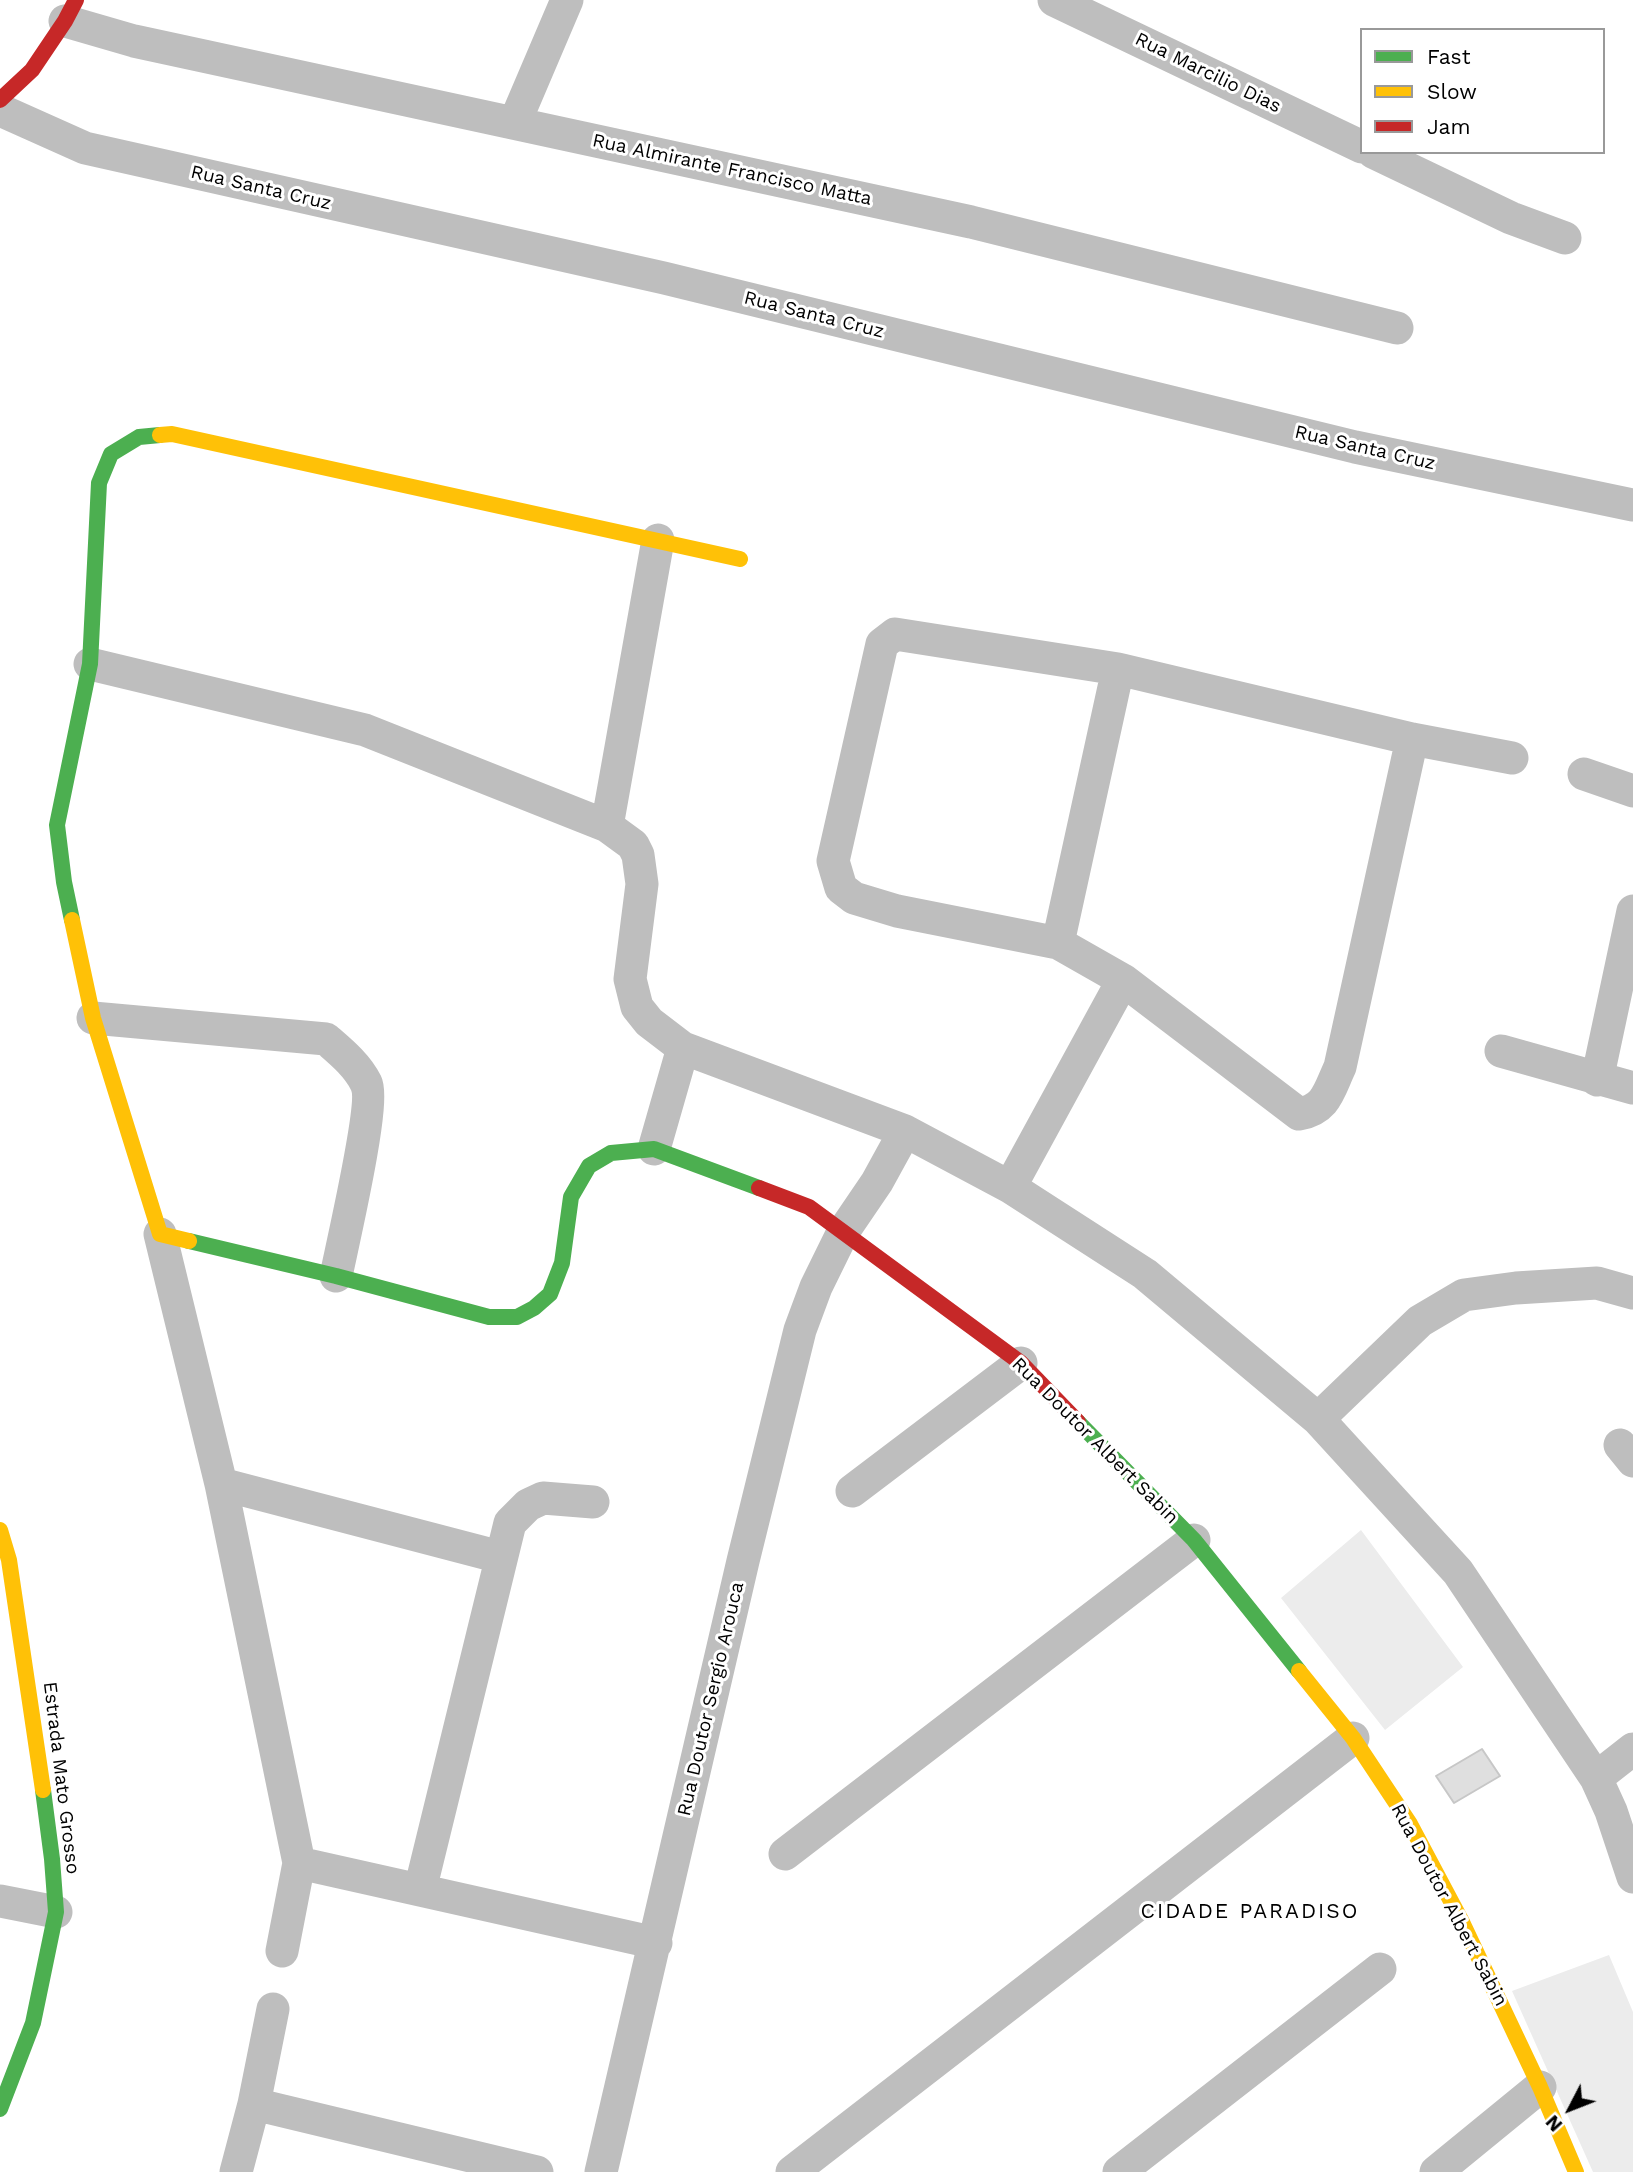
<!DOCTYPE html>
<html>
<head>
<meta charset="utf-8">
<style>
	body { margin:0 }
	#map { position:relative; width:1633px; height:2172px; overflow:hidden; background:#fff; font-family:"Work Sans",sans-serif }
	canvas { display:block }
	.legend { position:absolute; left:1360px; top:28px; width:245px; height:126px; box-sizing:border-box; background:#fff; border:2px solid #999; margin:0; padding:9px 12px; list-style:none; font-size:21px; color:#000 }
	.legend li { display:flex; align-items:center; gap:14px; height:35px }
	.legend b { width:35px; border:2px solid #999 }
	.north { position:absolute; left:1535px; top:2074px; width:70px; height:70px; -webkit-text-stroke:5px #fff; paint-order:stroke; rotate:228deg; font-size:19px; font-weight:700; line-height:28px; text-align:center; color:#000 }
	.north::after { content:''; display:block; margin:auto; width:24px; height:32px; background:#000; clip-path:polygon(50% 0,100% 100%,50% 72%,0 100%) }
</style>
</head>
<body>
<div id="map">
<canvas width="1633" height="2172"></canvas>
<ul class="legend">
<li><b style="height:9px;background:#4caf50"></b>Fast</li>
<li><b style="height:9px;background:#ffc107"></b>Slow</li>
<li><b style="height:9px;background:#c62828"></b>Jam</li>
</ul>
<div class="north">N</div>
</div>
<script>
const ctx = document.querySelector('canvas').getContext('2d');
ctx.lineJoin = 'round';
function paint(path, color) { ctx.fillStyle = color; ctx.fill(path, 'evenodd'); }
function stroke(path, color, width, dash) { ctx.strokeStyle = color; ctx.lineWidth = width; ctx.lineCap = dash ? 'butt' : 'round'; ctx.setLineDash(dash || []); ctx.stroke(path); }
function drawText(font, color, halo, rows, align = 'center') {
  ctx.font = font + ' "Work Sans",sans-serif'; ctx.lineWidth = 6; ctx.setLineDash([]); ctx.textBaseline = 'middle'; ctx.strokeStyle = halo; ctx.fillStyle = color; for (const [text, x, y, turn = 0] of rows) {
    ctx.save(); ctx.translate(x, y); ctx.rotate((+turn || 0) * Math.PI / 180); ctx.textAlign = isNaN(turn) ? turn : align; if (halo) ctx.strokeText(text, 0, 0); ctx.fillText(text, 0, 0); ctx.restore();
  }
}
paint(new Path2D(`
	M1361 1530 1463 1667 1385 1730 1281 1598Z
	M1609 1955 1633 2012V2172H1593L1512 1991Z`), '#ececec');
const building = new Path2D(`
	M1482 1749 1500 1776 1454 1803 1436 1776Z`);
paint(building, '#dfdfdf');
stroke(building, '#c7c7c7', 2);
stroke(new Path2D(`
	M1054 0 1362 147
	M65 21 134 41 971 222 1397 328
	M0 110 85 148 664 278 1355 447 1633 505
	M515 122 567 0
	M1373 152 1511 218 1565 238
	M90 664 365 730 607 826 633 845 638 855 642 884 630 979 637 1007 649 1022 683 1048 905 1131 1010 1187 1145 1274 1318 1419 1458 1572 1596 1778 1611 1811 1633 1877
	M1584 774 1633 791
	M607 826 658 540
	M1058 943 897 911 854 898 841 888 833 861 882 644 895 634 1118 669
	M1123 980 1058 943 1118 669 1412 739 1512 758
	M93 1018 326 1039C341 1052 357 1065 366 1083 376 1102 342 1246 336 1276
	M1501 1051 1633 1088
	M1597 1080 1633 911
	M654 1149 683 1048
	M1010 1187 1123 980 1299 1114C1327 1109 1329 1090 1340 1067L1412 739
	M160 1234 221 1484 299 1863 656 1943
	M1318 1419 1420 1321 1464 1295 1516 1288 1597 1283 1633 1293
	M1620 1445 1633 1461
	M221 1484 500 1557
	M852 1491 1021 1363
	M1596 1778 1633 1749
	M785 1854 1194 1540
	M420 1890 510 1523 528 1505 543 1498 593 1502
	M0 1901 56 1912
	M282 1951 299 1863
	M254 2104 537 2172
	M236 2172 254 2104 273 2009
	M601 2172 743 1561 800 1330 816 1287 843 1232 877 1182 905 1131
	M792 2172 1353 1738
	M1119 2172 1380 1969
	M1436 2172 1540 2087`), '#bebebe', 33);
stroke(new Path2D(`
	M72 920 64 882 57 825 90 664 99 483 111 454 139 437 160 435
	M189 1241 336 1276 489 1317H517L534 1308 550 1294 562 1263 571 1197 589 1166 611 1153 654 1149 759 1188
	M1078 1422 1194 1540 1299 1671
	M0 2109 33 2023 56 1912 52 1859 43 1790`), '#4caf50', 16);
stroke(new Path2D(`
	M160 435 172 434 740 559
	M72 920 93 1018 160 1234 189 1241
	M0 1530 9 1560 43 1790
	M1299 1671 1353 1738 1410 1824 1461 1920 1540 2087 1576 2172`), '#ffc107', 16);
stroke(new Path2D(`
	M0 100 32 70 65 21 76 0
	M759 1188 809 1207 1021 1363 1078 1422`), '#c62828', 16);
drawText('19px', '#000', '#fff', [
	["Rua Marcilio Dias",1208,73,26],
	["Rua Almirante Francisco Matta",732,170,12],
	["Rua Santa Cruz",261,188,13],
	["Rua Santa Cruz",814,315,14],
	["Rua Santa Cruz",1365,448,13],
	["Rua Doutor Albert Sabin",1095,1441,45],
	["Rua Doutor Sergio Arouca",711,1699,-77],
	["Estrada Mato Grosso",61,1778,83],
	["Rua Doutor Albert Sabin",1449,1905,62]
]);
ctx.letterSpacing = '2px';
drawText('21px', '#000', '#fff', [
	["CIDADE PARADISO",1250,1912]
]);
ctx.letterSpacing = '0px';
</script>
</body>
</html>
